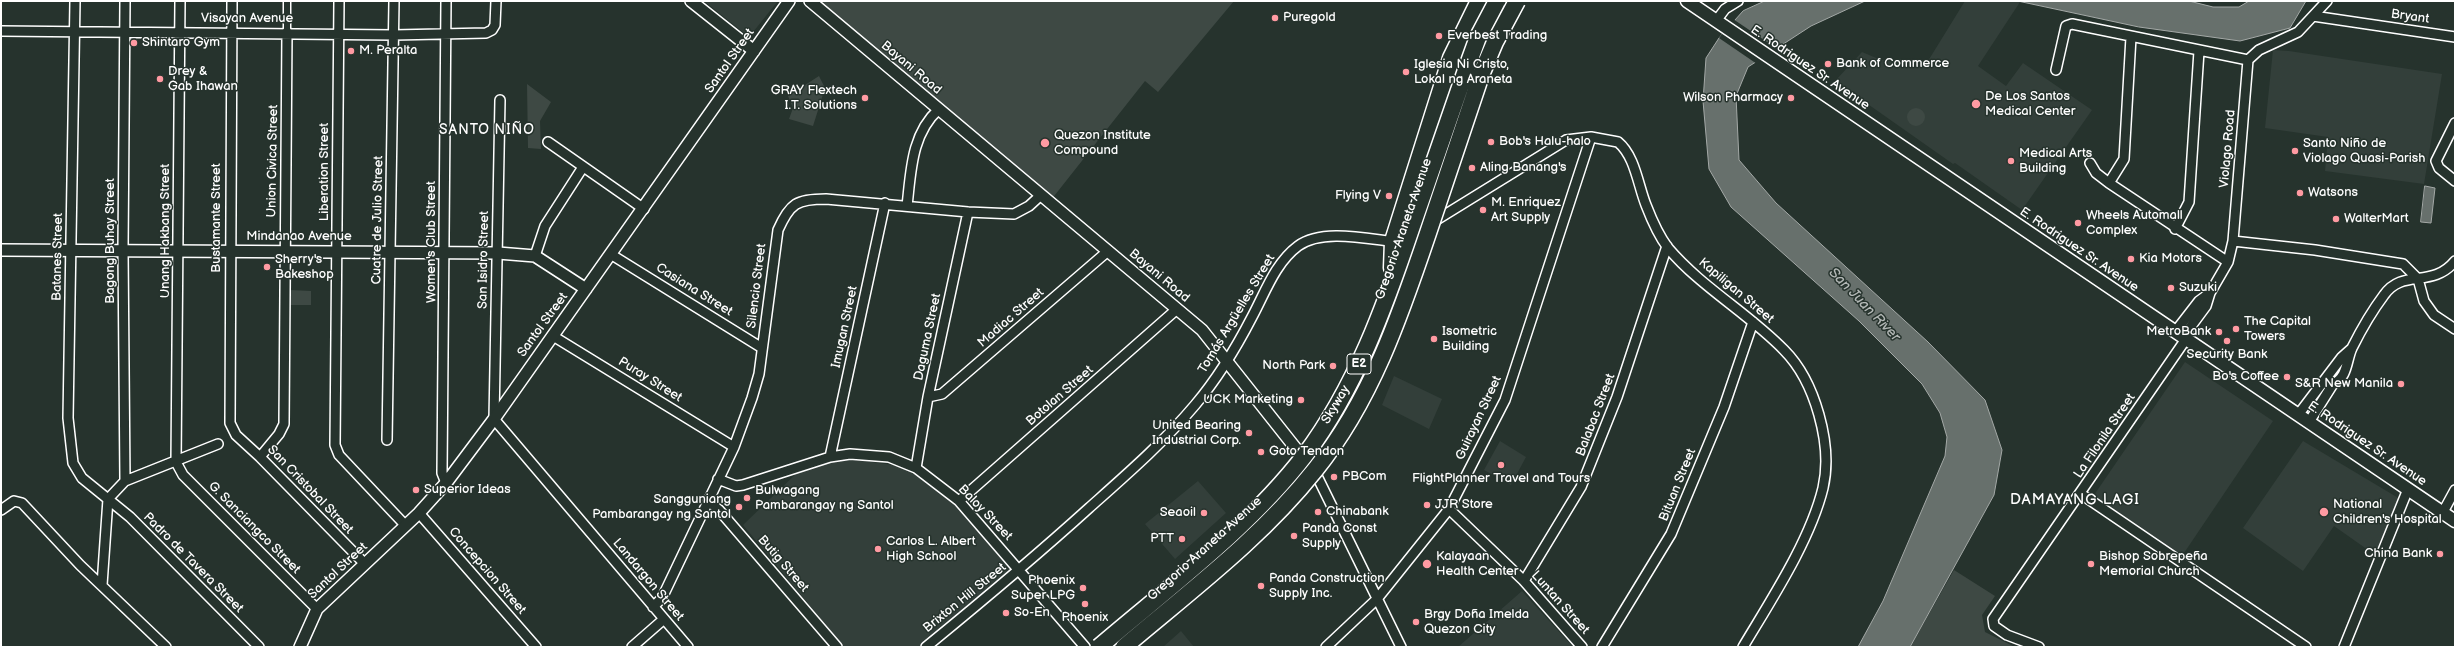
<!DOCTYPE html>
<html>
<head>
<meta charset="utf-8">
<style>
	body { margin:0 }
	#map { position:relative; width:2456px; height:648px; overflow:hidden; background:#26332d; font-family:"Balsamiq Sans",sans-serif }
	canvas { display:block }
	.frame { position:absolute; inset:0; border:2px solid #fff; pointer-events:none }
</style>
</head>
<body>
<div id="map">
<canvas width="2456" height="648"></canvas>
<div class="frame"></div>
</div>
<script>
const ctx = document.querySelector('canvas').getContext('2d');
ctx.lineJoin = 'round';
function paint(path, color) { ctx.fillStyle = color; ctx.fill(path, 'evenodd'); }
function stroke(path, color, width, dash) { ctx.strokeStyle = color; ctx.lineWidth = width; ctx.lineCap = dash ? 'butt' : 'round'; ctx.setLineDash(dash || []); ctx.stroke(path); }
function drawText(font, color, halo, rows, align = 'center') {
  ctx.font = font + ' "Balsamiq Sans",sans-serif'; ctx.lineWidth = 3; ctx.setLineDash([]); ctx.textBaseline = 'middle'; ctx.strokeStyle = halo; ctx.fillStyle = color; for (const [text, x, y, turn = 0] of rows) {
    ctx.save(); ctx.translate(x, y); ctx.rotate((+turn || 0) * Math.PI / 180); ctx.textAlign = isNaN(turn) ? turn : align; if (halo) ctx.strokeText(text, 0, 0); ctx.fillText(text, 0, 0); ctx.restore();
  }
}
paint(new Path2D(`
	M704 1H778L749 37Z
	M1965 1 2020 2 1978 66 2006 86 2023 63 2092 110 2022 210 1955 163 1953 164 1835 81 1862 52 1881 60 1905 59 1928 61Z
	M2273 50 2289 51 2442 74 2424 184 2325 171 2328 137 2265 128Z
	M2185 362 2273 421 2182 556 2092 498Z
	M1394 376 1442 399 1429 429 1382 405Z
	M1500 441 1526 457 1511 485 1484 470Z
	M2303 441 2400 499 2378 557 2334 526 2303 571 2243 528Z
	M838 460 865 461 900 466 913 471 959 507 1012 572 921 647H844L743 525 802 468Z
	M1198 481 1226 513 1175 559 1145 524Z
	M1522 591 1573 647H1458Z
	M1181 631 1194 647H1163Z`), '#333f3a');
paint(new Path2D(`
	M817 1H1234L1158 92 1145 81 1051 200Z
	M819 76 825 88 813 126 789 119 793 108 788 96Z
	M527 84 551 102 540 121 541 149 528 148Z
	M1907 117a9 9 0 1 1 18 0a9 9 0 1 1-18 0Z
	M290 290 311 291V305H289Z
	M1954 570 1995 596 1982 615 1985 632 2015 647H1910Z`), '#3e4944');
const water = new Path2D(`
	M1765 1H1865L1811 26 1748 67 1736 96 1739 160 1776 203 1928 342 1985 400 2002 450 1994 495 1910 647H1858L1883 601 1945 456 1947 437 1940 413 1922 384 1859 321 1731 207 1709 169 1703 101 1706 58 1719 38 1743 11Z
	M2018 1H2189L2213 7H2239L2249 1H2306L2290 28 2240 41 2139 27Z
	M2425 186 2435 188 2431 223 2421 222Z`);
paint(water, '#67706c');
stroke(water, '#a4a9a7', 1);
paint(new Path2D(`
	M1733 19 1779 50 1757 64 1719 38Z`), '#26332d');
const pedestrian = new Path2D(`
	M287 32V1`);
const minor = new Path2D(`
	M75 1 68 418 73 463 82 478 130 517 259 647
	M125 1 123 250 125 481
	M180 1 176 462 183 475 317 609
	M232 1 230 423 236 435 260 457 365 564
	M339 1 335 445 339 455 406 526
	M2313 16 2455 37
	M1716 21 1725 9 1738 1
	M1 31 394 35 486 33 492 30 495 25 496 1
	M2056 70 2066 26 2072 24 2248 60
	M500 100 494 419 688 647
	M2455 123 2436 161 2439 168 2455 181
	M548 142 644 209
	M2090 163 2096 173 2109 183 2228 262
	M2109 183 2124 159 2131 37
	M907 206C911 172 911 134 939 109
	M1438 219 1566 140 1591 137 1618 142C1635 156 1638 185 1646 205 1651 218 1659 236 1668 248 1701 287 1748 313 1784 350 1815 381 1833 445 1823 488 1810 541 1771 600 1743 647
	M2175 229 2189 202 2199 51
	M2233 241 2315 250 2403 264 2418 279 2424 301 2434 315 2455 329
	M612 255 762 348
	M535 256 545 226 583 167
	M2175 332 2199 301 2210 293
	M553 336 734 447
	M2183 337 2206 306 2210 293 2228 262 2233 241 2248 60 2259 50 2298 32 2327 1
	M928 397 942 394 1108 251
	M2298 415 2342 357 2351 349
	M2309 422 2333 384C2348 377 2346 361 2352 348 2361 330 2372 311 2384 295 2403 268 2432 289 2455 261
	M387 440 394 1
	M260 457 279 434 284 424 287 32
	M830 457 885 203
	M916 468 928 397 968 212
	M1316 474 1401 647
	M718 479 736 486 743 485 830 457 850 454 889 457 916 468 959 501 1085 647
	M446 483 442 473 446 1
	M2081 494 2306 647
	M708 501 719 510 837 647
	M959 501 1177 309
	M1449 509 1524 581 1582 647
	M1 510 14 501 22 503 80 565 166 647
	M2443 512 2455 490
	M419 513 536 647
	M1524 581 1581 487 1617 397 1667 246
	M102 585 108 499 125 481 218 444
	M653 607 662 598 734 447 752 398 759 374 778 230C790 203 797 199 826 199L968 212 1014 214 1029 206 1041 195
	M632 647 664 619
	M926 647C981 602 1036 556 1089 508 1126 475 1163 443 1195 405 1217 379 1236 348 1252 317 1265 293 1275 263 1298 246 1322 228 1368 239 1397 242
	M1326 647 1377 599 1449 509 1505 400 1591 137
	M1602 647 1671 534 1724 407 1753 322
	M2039 647 2007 635 1994 626 1993 619 2186 339
	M2344 647 2408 489`);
const tertiary = new Path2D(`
	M691 1 754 51
	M810 1 1202 330 1316 474
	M1 250 498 253 535 256 586 289
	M300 647 317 609 419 513 446 483 494 419 789 1`);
const secondary = new Path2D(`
	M1687 1 2455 521`);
const primary = new Path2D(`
	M1435 135 1460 62 1472 33`);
const motorway = new Path2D(`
	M1392 268 1393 241 1451 58 1479 1`);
stroke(pedestrian, '#fff', 9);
stroke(minor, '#fff', 12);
stroke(tertiary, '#fff', 14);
stroke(secondary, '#fff', 15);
stroke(primary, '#fff', 17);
stroke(motorway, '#fff', 19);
stroke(pedestrian, '#26332d', 6);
stroke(minor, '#26332d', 9);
stroke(tertiary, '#26332d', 11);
stroke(secondary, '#26332d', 12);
stroke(primary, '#26332d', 14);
stroke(motorway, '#26332d', 16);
const motorwayBridge = new Path2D(`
	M1099 647C1168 588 1250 527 1305 455 1356 387 1385 306 1412 226 1430 174 1448 122 1466 70L1478 37 1497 1
	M1124 647C1190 591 1261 538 1315 470 1371 401 1400 316 1428 233 1445 181 1463 128 1481 75L1495 42 1517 1`);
stroke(motorwayBridge, '#fff', 19, []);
stroke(motorwayBridge, '#26332d', 16);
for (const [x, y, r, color] of [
	[1275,18,4,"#ff9aa2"],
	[1439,36,4,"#ff9aa2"],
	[134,43,4,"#ff9aa2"],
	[351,51,4,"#ff9aa2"],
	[1828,64,4,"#ff9aa2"],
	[1406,72,4,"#ff9aa2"],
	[160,79,4,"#ff9aa2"],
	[865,98,4,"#ff9aa2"],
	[1791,98,4,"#ff9aa2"],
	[1976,104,5,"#ff9aa2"],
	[1491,142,4,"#ff9aa2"],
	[1045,143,5,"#ff9aa2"],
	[2295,151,4,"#ff9aa2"],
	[2011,161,4,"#ff9aa2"],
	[1472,168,4,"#ff9aa2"],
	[2300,193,4,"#ff9aa2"],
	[1389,196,4,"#ff9aa2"],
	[1483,210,4,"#ff9aa2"],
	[2336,219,4,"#ff9aa2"],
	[2078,223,4,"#ff9aa2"],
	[2131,259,4,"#ff9aa2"],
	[267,267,4,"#ff9aa2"],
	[2171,288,4,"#ff9aa2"],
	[2236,329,4,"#ff9aa2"],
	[2219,332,4,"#ff9aa2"],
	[1434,339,4,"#ff9aa2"],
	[2227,341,4,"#ff9aa2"],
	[1333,366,4,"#ff9aa2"],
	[2287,377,4,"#ff9aa2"],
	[2401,384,4,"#ff9aa2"],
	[1301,400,4,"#ff9aa2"],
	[1249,433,4,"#ff9aa2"],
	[1261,452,4,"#ff9aa2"],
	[1501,465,4,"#ff9aa2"],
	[1334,477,4,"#ff9aa2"],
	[416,490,4,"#ff9aa2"],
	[747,498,4,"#ff9aa2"],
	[1427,505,4,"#ff9aa2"],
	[739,507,4,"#ff9aa2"],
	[1318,512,4,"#ff9aa2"],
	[2324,512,5,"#ff9aa2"],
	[1204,513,4,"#ff9aa2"],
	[1294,536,4,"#ff9aa2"],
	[1182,539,4,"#ff9aa2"],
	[878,549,4,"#ff9aa2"],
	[2440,554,4,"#ff9aa2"],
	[1427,564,5,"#ff9aa2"],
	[2091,564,4,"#ff9aa2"],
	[1261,586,4,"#ff9aa2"],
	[1083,588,4,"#ff9aa2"],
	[1085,604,4,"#ff9aa2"],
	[1006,613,4,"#ff9aa2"],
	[1416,622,4,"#ff9aa2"]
]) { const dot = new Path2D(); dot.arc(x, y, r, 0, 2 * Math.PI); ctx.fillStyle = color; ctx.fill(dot); stroke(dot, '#26332d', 1.5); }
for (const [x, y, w] of [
	[1359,364,24]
]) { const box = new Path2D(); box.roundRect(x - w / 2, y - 10, w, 20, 3); ctx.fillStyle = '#26332d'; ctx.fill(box); stroke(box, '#fff', 1); }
drawText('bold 12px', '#fff', null, [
	["E2",1359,364]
]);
drawText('13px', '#fff', '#26332d', [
	["Bryant",2410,17,8],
	["Visayan Avenue",247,19],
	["Santol Street",730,61,-55],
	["Bayani Road",911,68,40],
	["E. Rodriguez Sr. Avenue",1810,68,34],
	["Violago Road",2228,149,-85],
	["Union Civica Street",273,161,-89],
	["Liberation Street",325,172,-90],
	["Bustamante Street",217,218,-90],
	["Cuatre de Julio Street",378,220,-89],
	["Gregorio Araneta Avenue",1404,229,-71],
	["Unang Hakbang Street",166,231,-90],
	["Mindanao Avenue",299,237],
	["Bagong Buhay Street",111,241,-90],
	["Women's Club Street",432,242,-90],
	["E. Rodriguez Sr. Avenue",2079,250,34],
	["Batanes Street",58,257,-89],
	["San Isidro Street",484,260,-89],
	["Bayani Road",1159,276,40],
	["Silencio Street",757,286,-83],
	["Casiana Street",694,290,32],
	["Kapiligan Street",1736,291,40],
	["Tomás Argüelles Street",1237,314,-59],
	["Madiac Street",1011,318,-41],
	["Santol Street",543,325,-54],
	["Imugan Street",845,327,-78],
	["Daguma Street",928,337,-78],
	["Puray Street",650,380,32],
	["Botolan Street",1060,396,-41],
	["Skyway",1336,405,-59],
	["Balabac Street",1596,415,-69],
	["Guirayan Street",1479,418,-65],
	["La Filonila Street",2105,436,-56],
	["E. Rodriguez Sr. Avenue",2367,444,34],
	["Bituan Street",1678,485,-68],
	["San Cristobal Street",310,490,46],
	["Baloy Street",985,513,46],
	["G. Sanciangco Street",254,528,45],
	["Gregorio Araneta Avenue",1205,549,-42],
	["Padro de Tavera Street",193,563,45],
	["Butig Street",783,564,49],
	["Santol Street",338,571,-43],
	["Concepcion Street",487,571,49],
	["Landargon Street",648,580,50],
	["Brixton Hill Street",965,598,-39],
	["Luntan Street",1560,603,48]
]);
drawText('13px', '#fff', '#26332d', [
	["Puregold",1283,18],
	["Everbest Trading",1447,36],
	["Shintaro Gym",142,43],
	["M. Peralta",359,51],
	["Bank of Commerce",1836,64],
	["Iglesia Ni Cristo,",1414,65],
	["Lokal ng Araneta",1414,80],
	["Drey &",168,72],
	["Gab Ihawan",168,87],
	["GRAY Flextech",857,91,"right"],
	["I.T. Solutions",857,106,"right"],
	["De Los Santos",1985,97],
	["Medical Center",1985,112],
	["Wilson Pharmacy",1783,98,"right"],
	["Quezon Institute",1054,136],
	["Compound",1054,151],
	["Bob's Halu-halo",1499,142],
	["Santo Niño de",2303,144],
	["Violago Quasi-Parish",2303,159],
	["Medical Arts",2019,154],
	["Building",2019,169],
	["Aling Banang's",1480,168],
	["Watsons",2308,193],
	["Flying V",1381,196,"right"],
	["M. Enriquez",1491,203],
	["Art Supply",1491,218],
	["Wheels Automall",2086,216],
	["Complex",2086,231],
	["WalterMart",2344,219],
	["Kia Motors",2139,259],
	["Sherry's",275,260],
	["Bakeshop",275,275],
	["Suzuki",2179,288],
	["The Capital",2244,322],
	["Towers",2244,337],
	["Isometric",1442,332],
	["Building",1442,347],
	["MetroBank",2211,332,"right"],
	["Security Bank",2227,355,"center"],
	["North Park",1325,366,"right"],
	["Bo's Coffee",2279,377,"right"],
	["S&R New Manila",2393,384,"right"],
	["UCK Marketing",1293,400,"right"],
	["United Bearing",1241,426,"right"],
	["Industrial Corp.",1241,441,"right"],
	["Goto Tendon",1269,452],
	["PBCom",1342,477],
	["FlightPlanner Travel and Tours",1501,479,"center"],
	["Superior Ideas",424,490],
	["Bulwagang",755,491],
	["Pambarangay ng Santol",755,506],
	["Sangguniang",731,500,"right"],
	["Pambarangay ng Santol",731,515,"right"],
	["JJR Store",1435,505],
	["National",2333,505],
	["Children's Hospital",2333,520],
	["Chinabank",1326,512],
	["Seaoil",1196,513,"right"],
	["Panda Const",1302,529],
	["Supply",1302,544],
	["PTT",1174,539,"right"],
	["Carlos L. Albert",886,542],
	["High School",886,557],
	["China Bank",2432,554,"right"],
	["Kalayaan",1436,557],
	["Health Center",1436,572],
	["Bishop Sobrepeña",2099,557],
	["Memorial Church",2099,572],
	["Panda Construction",1269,579],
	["Supply Inc.",1269,594],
	["Phoenix",1075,581,"right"],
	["Super LPG",1075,596,"right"],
	["So-En",1014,613],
	["Brgy Doña Imelda",1424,615],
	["Quezon City",1424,630],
	["Phoenix",1085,618,"center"]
], 'left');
ctx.letterSpacing = '1px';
drawText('14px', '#fff', '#26332d', [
	["SANTO NIÑO",487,130]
]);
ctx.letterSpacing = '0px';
drawText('italic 14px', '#b3b8b6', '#26332d', [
	["San Juan River",1864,305,46]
]);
ctx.letterSpacing = '1px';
drawText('15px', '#fff', '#26332d', [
	["DAMAYANG LAGI",2075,500]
]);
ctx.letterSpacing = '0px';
</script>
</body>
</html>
